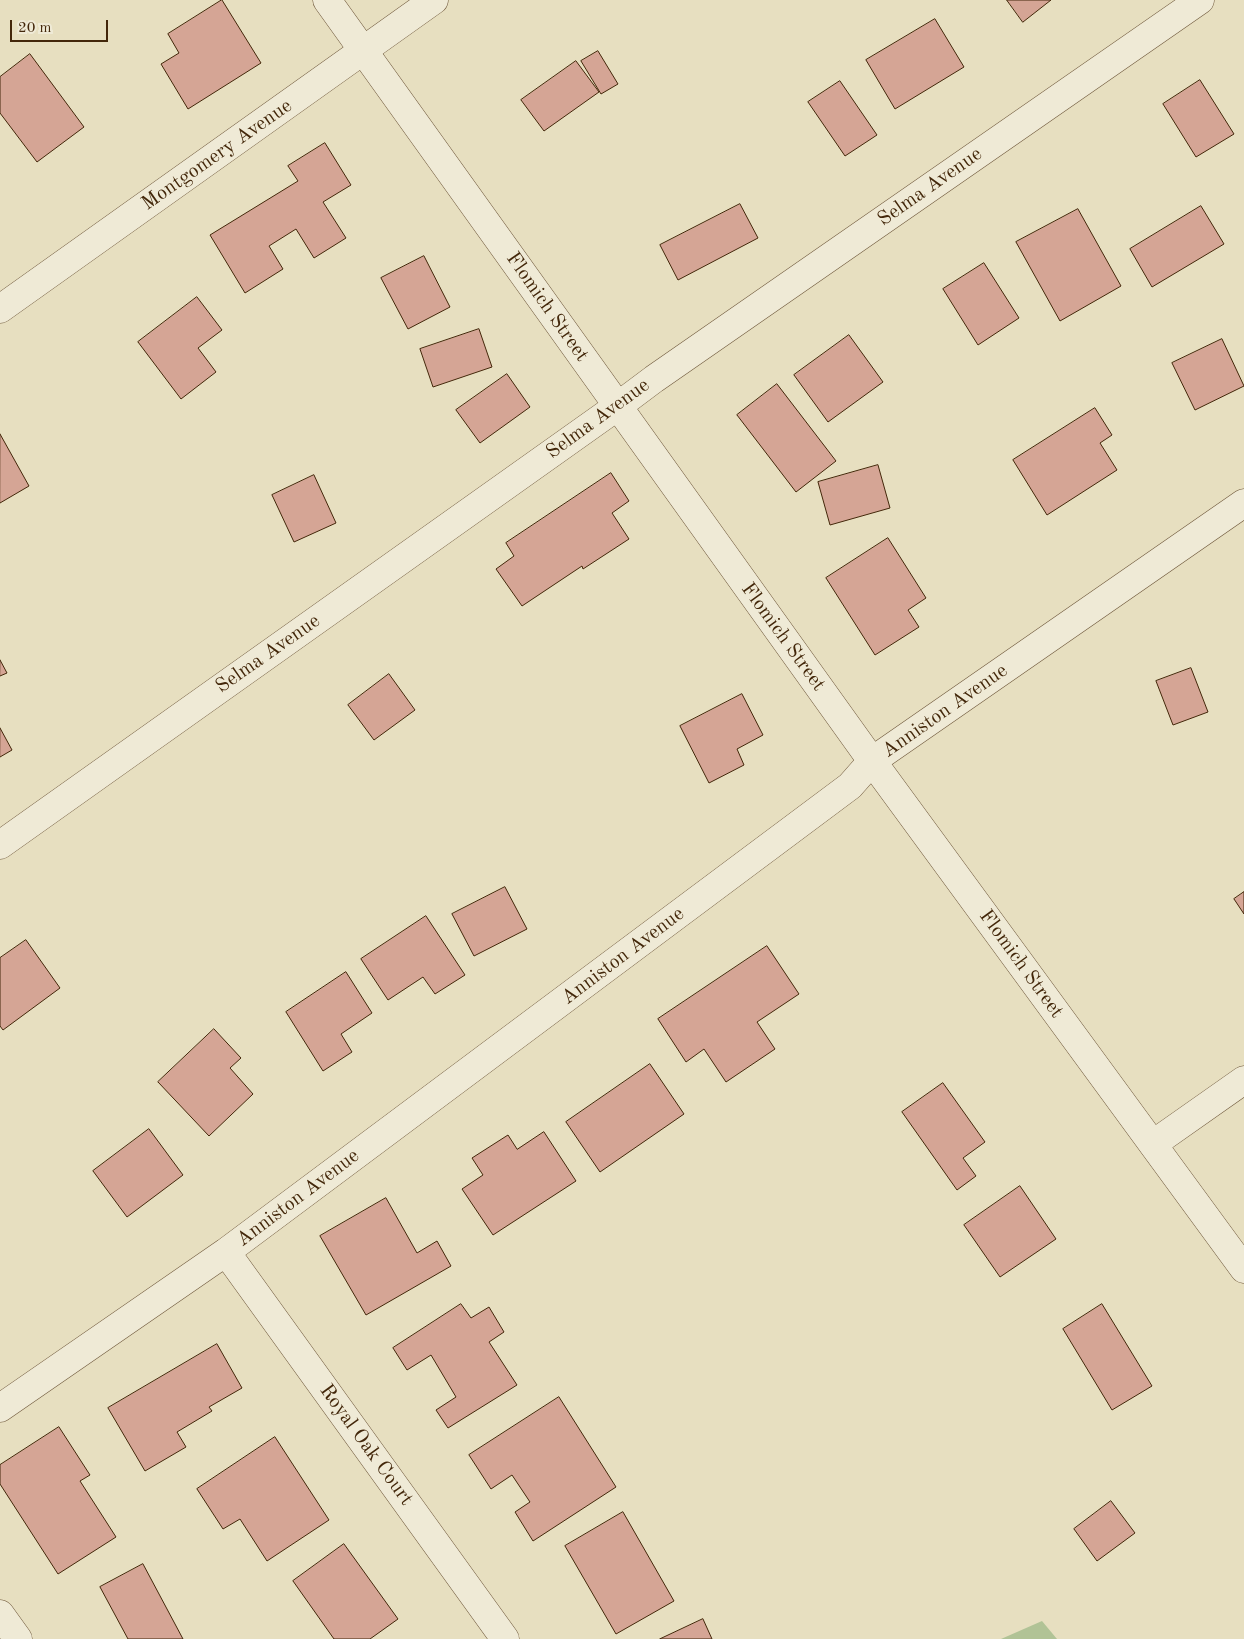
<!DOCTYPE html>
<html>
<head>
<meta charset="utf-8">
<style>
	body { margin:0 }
	#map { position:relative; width:1244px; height:1639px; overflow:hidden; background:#e7dfc0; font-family:"Old Standard TT",serif }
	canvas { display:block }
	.scale { position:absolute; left:10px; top:20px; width:98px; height:22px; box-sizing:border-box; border:2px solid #43270a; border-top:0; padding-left:6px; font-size:15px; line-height:18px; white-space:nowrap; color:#43270a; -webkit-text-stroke:4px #efead6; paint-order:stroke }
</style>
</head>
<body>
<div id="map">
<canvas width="1244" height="1639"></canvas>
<div class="scale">20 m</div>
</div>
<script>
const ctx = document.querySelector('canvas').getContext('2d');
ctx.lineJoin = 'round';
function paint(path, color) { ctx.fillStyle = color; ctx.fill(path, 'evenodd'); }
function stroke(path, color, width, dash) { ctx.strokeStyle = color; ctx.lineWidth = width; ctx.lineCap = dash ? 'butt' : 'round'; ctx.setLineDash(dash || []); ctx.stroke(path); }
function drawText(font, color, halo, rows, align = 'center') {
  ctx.font = font + ' "Old Standard TT",serif'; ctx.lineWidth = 4; ctx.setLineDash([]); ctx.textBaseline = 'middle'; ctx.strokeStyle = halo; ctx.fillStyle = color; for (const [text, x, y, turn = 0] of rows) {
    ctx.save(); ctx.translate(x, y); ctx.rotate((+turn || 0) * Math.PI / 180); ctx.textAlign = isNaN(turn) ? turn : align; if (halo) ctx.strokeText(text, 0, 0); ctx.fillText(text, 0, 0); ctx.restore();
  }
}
paint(new Path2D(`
	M1042 1621 1057 1639H1001Z`), '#b1c396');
const building = new Path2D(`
	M222 0 261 63 188 109 161 64 179 53 168 34Z
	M1007 0H1051L1023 22Z
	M935 19 964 67 895 109 866 60Z
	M598 51 618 84 601 94 581 61Z
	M30 54 84 127 37 162 0 113V77Z
	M576 61 599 92 544 131 521 100Z
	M1200 80 1234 134 1196 157 1163 104Z
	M840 81 877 135 845 156 808 102Z
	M325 143 351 185 323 202 346 238 314 258 296 229 269 246 283 269 245 293 210 235 298 181 288 166Z
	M740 204 758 238 678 280 660 245Z
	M1201 206 1224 244 1152 287 1130 249Z
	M1078 209 1121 286 1060 321 1016 242Z
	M424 256 450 307 408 329 381 278Z
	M984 263 1019 318 978 345 943 289Z
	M197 297 222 330 198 348 216 372 181 399 138 342Z
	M479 329 492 367 433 387 420 349Z
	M849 335 883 382 828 422 794 375Z
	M1222 339 1244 386 1195 410 1172 363Z
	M507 374 530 407 480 443 456 410Z
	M777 384 836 461 796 492 737 415Z
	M1095 408 1112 435 1100 443 1117 470 1047 515 1013 460Z
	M0 434 29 486 0 503Z
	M878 465 890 508 830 525 818 482Z
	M611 473 629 501 612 513 629 539 583 569 582 566 522 606 496 569 514 556 506 543Z
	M314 475 336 523 294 542 272 495Z
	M888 538 926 598 908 610 919 627 875 655 826 578Z
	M0 660 7 673 0 676Z
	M1191 668 1208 712 1173 725 1156 681Z
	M389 674 415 710 374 740 348 705Z
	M742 694 763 735 737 749 744 765 709 783 680 726Z
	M0 728 12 750 0 757Z
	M505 887 527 929 474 956 452 914Z
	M1244 892V914L1234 899Z
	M426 916 465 975 435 994 423 977 388 1000 361 959Z
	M26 940 60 988 3 1030 0 1026V958Z
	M767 946 799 994 757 1022 775 1049 726 1082 704 1049 686 1062 658 1019Z
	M346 972 372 1013 341 1034 352 1052 323 1071 286 1012Z
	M214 1029 241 1058 230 1068 253 1094 209 1136 158 1082Z
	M650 1064 684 1114 600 1172 566 1122Z
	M943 1083 985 1142 963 1158 976 1176 957 1190 902 1112Z
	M149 1129 183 1175 127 1217 93 1171Z
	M544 1132 576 1181 493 1235 462 1189 483 1175 472 1158 508 1135 517 1149Z
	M1020 1186 1056 1239 1000 1277 964 1225Z
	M386 1198 417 1253 437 1241 451 1266 366 1315 320 1236Z
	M461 1304 471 1318 489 1307 504 1332 489 1342 517 1385 448 1428 436 1410 456 1397 431 1355 407 1370 393 1348Z
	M1102 1304 1152 1386 1112 1410 1063 1329Z
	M217 1344 242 1388 209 1407 212 1411 177 1432 186 1447 145 1471 108 1408Z
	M559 1397 616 1487 533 1541 515 1512 530 1502 512 1475 491 1489 469 1455Z
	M59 1427 90 1475 80 1481 116 1537 58 1574 0 1484V1465Z
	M275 1437 329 1520 267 1561 240 1519 223 1529 197 1489Z
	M1111 1501 1135 1533 1097 1561 1074 1529Z
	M623 1512 674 1601 616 1634 565 1546Z
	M344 1544 398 1619 370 1639H334L293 1581Z
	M143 1564 183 1639H128L100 1587Z
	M703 1619 712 1639H660Z`);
paint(building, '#d5a595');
stroke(building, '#43270a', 1);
const minor = new Path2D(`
	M0 309 434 0
	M0 845 618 406 654 379 1200 0
	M1153 1144 1244 1080
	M226 1252 505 1639
	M0 1408 226 1252 850 786 872 761 1244 503
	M0 1614 18 1639`);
const tertiary = new Path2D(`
	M327 0 872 761 1244 1269`);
stroke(minor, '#6c5538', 29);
stroke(tertiary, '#6c5538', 29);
stroke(minor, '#efead6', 28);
stroke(tertiary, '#efead6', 28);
drawText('20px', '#43270a', '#efead6', [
	["Montgomery Avenue",217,155,-35],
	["Selma Avenue",930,187,-35],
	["Flomich Street",547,307,55],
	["Selma Avenue",598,419,-36],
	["Flomich Street",783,637,54],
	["Selma Avenue",268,654,-35],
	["Anniston Avenue",945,711,-35],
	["Anniston Avenue",623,956,-37],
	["Flomich Street",1021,964,54],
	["Anniston Avenue",298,1198,-37],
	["Royal Oak Court",366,1445,54]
]);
</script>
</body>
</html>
